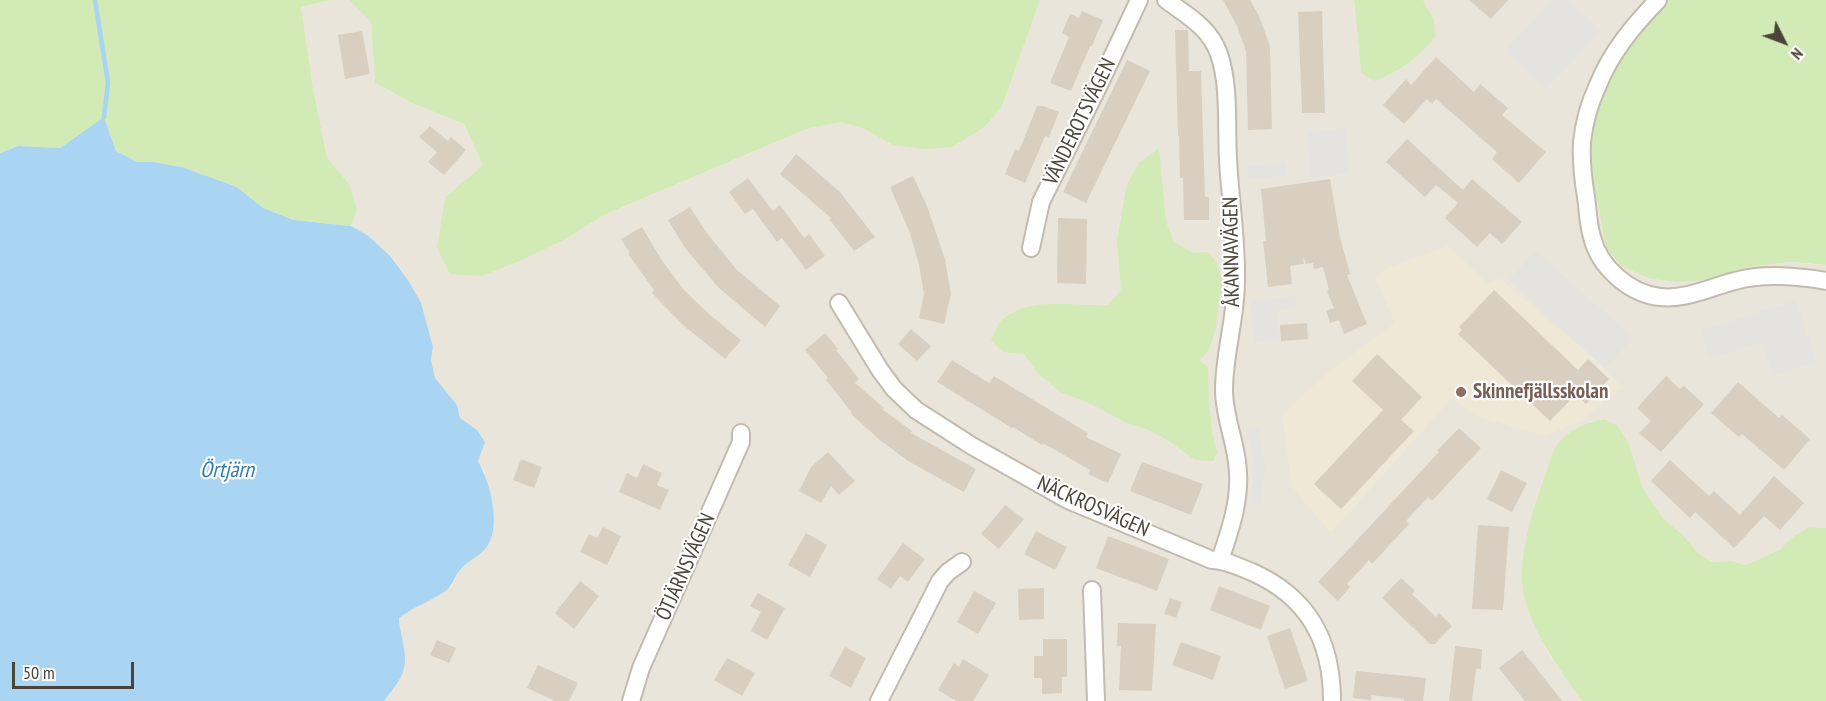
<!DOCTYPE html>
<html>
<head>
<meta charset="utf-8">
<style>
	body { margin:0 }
	#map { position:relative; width:1826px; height:701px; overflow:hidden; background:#f6f3ec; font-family:"PT Sans Narrow",sans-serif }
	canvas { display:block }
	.north { position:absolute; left:1754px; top:12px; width:60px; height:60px; -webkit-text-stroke:4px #fff; paint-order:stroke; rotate:132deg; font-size:16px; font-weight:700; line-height:24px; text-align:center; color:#4b4439 }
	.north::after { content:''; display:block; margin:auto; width:21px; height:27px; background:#4b4439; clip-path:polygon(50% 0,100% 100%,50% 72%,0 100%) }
	.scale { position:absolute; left:12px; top:662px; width:122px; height:27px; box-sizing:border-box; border:3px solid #4b4439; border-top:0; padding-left:8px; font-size:18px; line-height:21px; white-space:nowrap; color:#4b4439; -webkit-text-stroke:4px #fff; paint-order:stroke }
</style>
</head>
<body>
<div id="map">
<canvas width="1826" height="701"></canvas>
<div class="north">N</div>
<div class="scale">50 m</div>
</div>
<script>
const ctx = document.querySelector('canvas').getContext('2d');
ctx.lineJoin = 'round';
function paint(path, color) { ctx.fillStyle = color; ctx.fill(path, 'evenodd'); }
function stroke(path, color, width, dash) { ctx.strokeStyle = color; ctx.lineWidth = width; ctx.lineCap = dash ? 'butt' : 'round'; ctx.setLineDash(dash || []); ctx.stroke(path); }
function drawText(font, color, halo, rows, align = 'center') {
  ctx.font = font + ' "PT Sans Narrow",sans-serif'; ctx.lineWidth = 4.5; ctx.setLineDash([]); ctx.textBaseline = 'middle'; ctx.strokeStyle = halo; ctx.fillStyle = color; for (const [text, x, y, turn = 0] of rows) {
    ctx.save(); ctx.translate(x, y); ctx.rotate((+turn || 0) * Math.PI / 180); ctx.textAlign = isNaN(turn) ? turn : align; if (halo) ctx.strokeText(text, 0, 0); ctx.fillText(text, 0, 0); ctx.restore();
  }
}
paint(new Path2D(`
	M332 0H349L371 22 375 83 414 104 464 124 483 165 445 197 482 276 564 240 606 214 809 128 842 122 864 129 893 145 1002 107 1040 0H1354L1361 73 1434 19 1423 0H1669L1642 27 1591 140 1593 179 1606 246 1748 267 1791 262 1826 265V528L1809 527 1795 535 1779 550 1746 565 1732 561 1712 562 1698 553 1685 537 1663 518 1654 505 1643 489 1618 426 1604 419 1590 422 1540 489 1523 558 1524 595 1532 618 1548 653 1582 701H384L397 684 403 642 399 628V618L408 611 452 586 460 569 486 548 485 472 478 461 477 430 460 418 457 405 435 378 431 360 433 347 367 235 351 226 357 210 350 185 327 157 313 88 301 7Z`), '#eae5da');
paint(new Path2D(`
	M1448 246 1489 284 1499 278 1596 360 1622 387 1583 420 1545 436 1476 416 1452 398 1331 533 1292 487 1282 415 1329 371 1395 323 1375 277 1385 269Z`), '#efe8d6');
paint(new Path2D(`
	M0 0H332L301 7 313 88 327 157 350 185 357 210 351 226 294 220 263 208 237 187 182 167 153 162H138L116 151 104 117 60 148 18 146 0 153Z
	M349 0H1040L1002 107 983 128 952 147 926 149 893 145 864 129 842 122 809 128 606 214 564 240 517 262 482 276 450 274 437 248 445 197 483 165 464 124 414 104 375 83 371 22Z
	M1354 0H1423L1434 19 1435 37C1418 58 1400 71 1375 81L1361 73Z
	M1669 0H1826V265L1791 262 1748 267 1705 280 1675 282 1648 278 1622 266 1606 247 1593 179 1591 140 1598 105 1613 66 1642 27Z
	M1159 148 1166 222 1174 242 1193 253 1208 252 1217 263 1222 281 1215 331 1209 350 1199 361 1208 367 1209 403 1212 432 1217 452 1213 461 1195 460 1169 441 1147 429 1127 423 1087 402 1060 392 1037 372 1024 354 1003 352 991 340C994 335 996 327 999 323 1028 294 1073 307 1108 305L1121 290 1117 240 1127 184 1139 163Z
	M1605 419 1618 426 1629 445 1643 489 1654 505 1663 518 1685 537 1698 553 1712 562 1732 561 1746 565 1779 550 1795 535 1809 527 1826 528V701H1582C1559 669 1534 635 1524 596 1516 560 1534 505 1547 470 1550 463 1552 451 1557 445 1568 430 1587 422 1605 419Z`), '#d2eab5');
paint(new Path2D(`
	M1553 0H1568L1601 31 1546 89 1505 51Z
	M1346 128 1348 173 1311 178 1307 132Z
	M1286 163 1287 175 1249 179 1248 166Z
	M1536 251 1633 338 1605 368 1509 280Z
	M1295 296 1296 308 1277 310 1280 339 1255 342 1250 301Z
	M1796 300 1816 362 1773 376 1762 342 1710 359 1701 331Z
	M1251 426 1259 430 1265 468 1261 505 1251 503 1253 459 1247 431Z`), '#e5e3e0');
paint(new Path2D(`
	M104 117 116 151 138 162H153L182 167 237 187 263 208 294 220 351 226 367 235 390 256 408 280 421 303 433 347 431 360 435 378 457 405 460 418 477 430 485 442 478 461C490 481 503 530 485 549 478 557 466 562 460 570 453 579 453 586 444 592 429 602 413 607 399 618 399 628 402 634 403 643 409 671 401 679 384 701H0V153L18 146 60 148Z`), '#a9d4f2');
stroke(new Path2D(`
	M95 0 108 83 104 117`), '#a9d4f2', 4.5);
paint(new Path2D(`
	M1223 0H1250L1259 16 1270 46 1272 129 1248 130 1246 51 1237 26Z
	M1469 0H1508L1491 19Z
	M1082 11 1103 20 1092 46H1090L1071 91 1050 83 1069 37 1062 33 1070 14 1079 18Z
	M1322 11 1325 113H1302L1298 12Z
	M1175 30H1188L1189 71H1201L1205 197H1209V220H1184L1183 178H1180L1179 136H1178Z
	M362 31 370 74 345 79 338 35Z
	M1436 57 1474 92 1480 84 1508 108 1502 115 1546 152 1519 183 1492 159 1497 152 1436 99 1432 104 1427 99 1404 124 1383 105 1406 79 1411 85Z
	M1127 60 1150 71 1086 203 1063 192Z
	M1037 106H1043L1059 112 1049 137 1045 136 1025 183 1005 174 1015 149 1019 151Z
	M430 126 448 141 451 137 466 150 444 175 428 162 437 152 419 137Z
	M1407 139 1463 190 1472 179 1522 222 1502 244 1490 233 1477 247 1445 218 1458 203 1436 185 1425 197 1386 162Z
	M796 154 840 192 875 237 854 251 829 219 831 218 780 174Z
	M913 176 927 206 945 259 951 294 944 324 919 318 924 294 919 265 910 233 890 187Z
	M748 178 773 211 780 205 804 238 809 234 825 256 806 270 782 238 777 242 753 209 745 214 729 192Z
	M1330 179 1340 237 1350 274 1347 275 1367 324 1344 334 1339 320 1330 323 1326 311 1334 308 1327 291 1329 290 1323 267 1314 269 1313 263 1306 264 1303 256 1304 264 1290 266 1292 284 1268 287 1263 241H1266L1261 189Z
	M690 207 706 232 737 270 780 306 765 327 719 288 685 248 668 220Z
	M1058 218 1087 219 1086 284 1057 283Z
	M642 227 661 259 684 290 710 315 741 340 725 359 683 325 652 293 654 290 628 254 630 253 621 239Z
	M1494 290 1578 370 1588 359 1609 379 1586 404 1576 394 1550 421 1458 334 1462 330 1459 327Z
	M1307 323 1308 339 1281 341 1280 325Z
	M911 329 931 346 917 361 898 344Z
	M825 333 838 349 836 350 859 379 855 383 884 408 882 409 912 431 911 433 976 469 964 492 908 461 880 440 851 414 852 413 826 380 828 378 805 350Z
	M1377 354 1422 397 1401 420 1414 431 1341 509 1314 484 1383 410 1352 381Z
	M952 360 989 383 994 376 1088 433 1086 437 1121 454 1108 483 1088 474 1090 470 1043 443 1042 445 1013 427 1012 428 937 382Z
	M1666 376 1680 389 1684 386 1704 404 1661 452 1639 433 1651 421 1637 408Z
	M1738 382 1779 418 1782 415 1810 439 1784 470 1742 434 1739 437 1711 413Z
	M1459 428 1481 448 1432 501 1428 497 1406 521 1409 524 1372 564 1369 560 1347 584 1350 587 1338 601 1318 582 1439 452 1437 451Z
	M828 452 855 481 839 495 831 486 821 503 799 491 811 467Z
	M521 459 542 467 534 488 513 480Z
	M1670 460 1709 496 1714 491 1740 515 1774 476 1804 503 1780 530 1764 516 1734 548 1695 512 1690 518 1651 481Z
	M1142 462 1203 484 1191 515 1130 491Z
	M643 464 662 473 657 485 669 490 660 510 619 492 627 473 637 478Z
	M1501 470 1527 483 1512 512 1487 499Z
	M1005 505 1024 519 999 549 981 534Z
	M1478 525 1509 527 1503 610 1472 609Z
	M603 527 621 536 607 565 580 552 589 534 597 538Z
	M1036 531 1067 547 1055 570 1024 554Z
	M806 533 827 545 810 577 788 565Z
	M1108 536 1169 559 1157 591 1096 568Z
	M903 543 925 559 908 582 900 576 891 589 877 579Z
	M1401 578 1415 591 1412 594 1436 617 1439 613 1452 626 1435 644H1430L1382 598Z
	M580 581 599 596 574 629 555 613Z
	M1219 586 1270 606 1261 630 1210 610Z
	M1044 588V619L1019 620 1018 589Z
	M974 591 996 603 978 634 957 622Z
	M758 593 785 608 767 640 751 631 761 612 750 606Z
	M1170 598 1182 602 1176 618 1164 614Z
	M1118 623 1156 624 1152 691 1119 690 1121 646H1117Z
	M1290 628 1308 681 1285 689 1267 636Z
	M1043 639H1067V677H1062V693L1042 694V678H1034V656H1043Z
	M437 640 456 648 449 663 430 655Z
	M1181 642 1221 656 1213 680 1172 665Z
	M1455 646 1482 649 1481 669H1476L1472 701H1449Z
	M845 647 866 658 851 688 829 676Z
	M1522 650 1562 701H1525L1499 668Z
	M727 658 755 673 742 696 714 680Z
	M963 659 989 675 973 701H956L938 690 954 663 959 667Z
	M538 665 578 683 569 701H555L527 688Z
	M1356 671 1426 678 1423 701H1404V699L1371 695V700L1353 698Z`), '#d8cfc1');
const minor = new Path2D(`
	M1166 0C1188 16 1210 28 1219 54 1230 87 1226 124 1228 159 1230 199 1237 241 1236 281 1236 318 1224 354 1224 390 1224 415 1234 437 1237 462 1242 496 1231 528 1220 560
	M1658 0C1634 25 1611 52 1598 85 1590 102 1584 123 1582 142 1581 160 1583 179 1586 197 1588 210 1588 224 1592 237 1599 267 1630 294 1660 297 1685 300 1711 287 1735 281 1762 273 1799 276 1826 281
	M1031 248 1041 202 1099 85 1139 0
	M839 303 880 370 894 389 916 410 972 446 1068 500 1212 560C1226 560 1239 567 1252 572 1308 597 1332 640 1332 701
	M1092 590 1096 701
	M631 701 641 668 741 442V433
	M879 701 940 581 948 572 962 562`);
stroke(minor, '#c2bbae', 20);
stroke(minor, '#fff', 16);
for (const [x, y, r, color] of [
	[1461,392,6,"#8d6e63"]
]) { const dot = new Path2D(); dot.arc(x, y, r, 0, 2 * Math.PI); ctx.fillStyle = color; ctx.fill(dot); stroke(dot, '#fff', 2); }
drawText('21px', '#4b4439', '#fff', [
	["VÄNDEROTSVÄGEN",1080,122,-64],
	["ÅKANNAVÄGEN",1232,252,-91],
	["NÄCKROSVÄGEN",1093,507,24],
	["ÖTJÄRNSVÄGEN",686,567,-66]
]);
drawText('bold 21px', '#785e54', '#fff', [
	["Skinnefjällsskolan",1473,392]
], 'left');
drawText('italic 22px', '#2e7ab2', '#fff', [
	["Örtjärn",227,471]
]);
</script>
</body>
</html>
